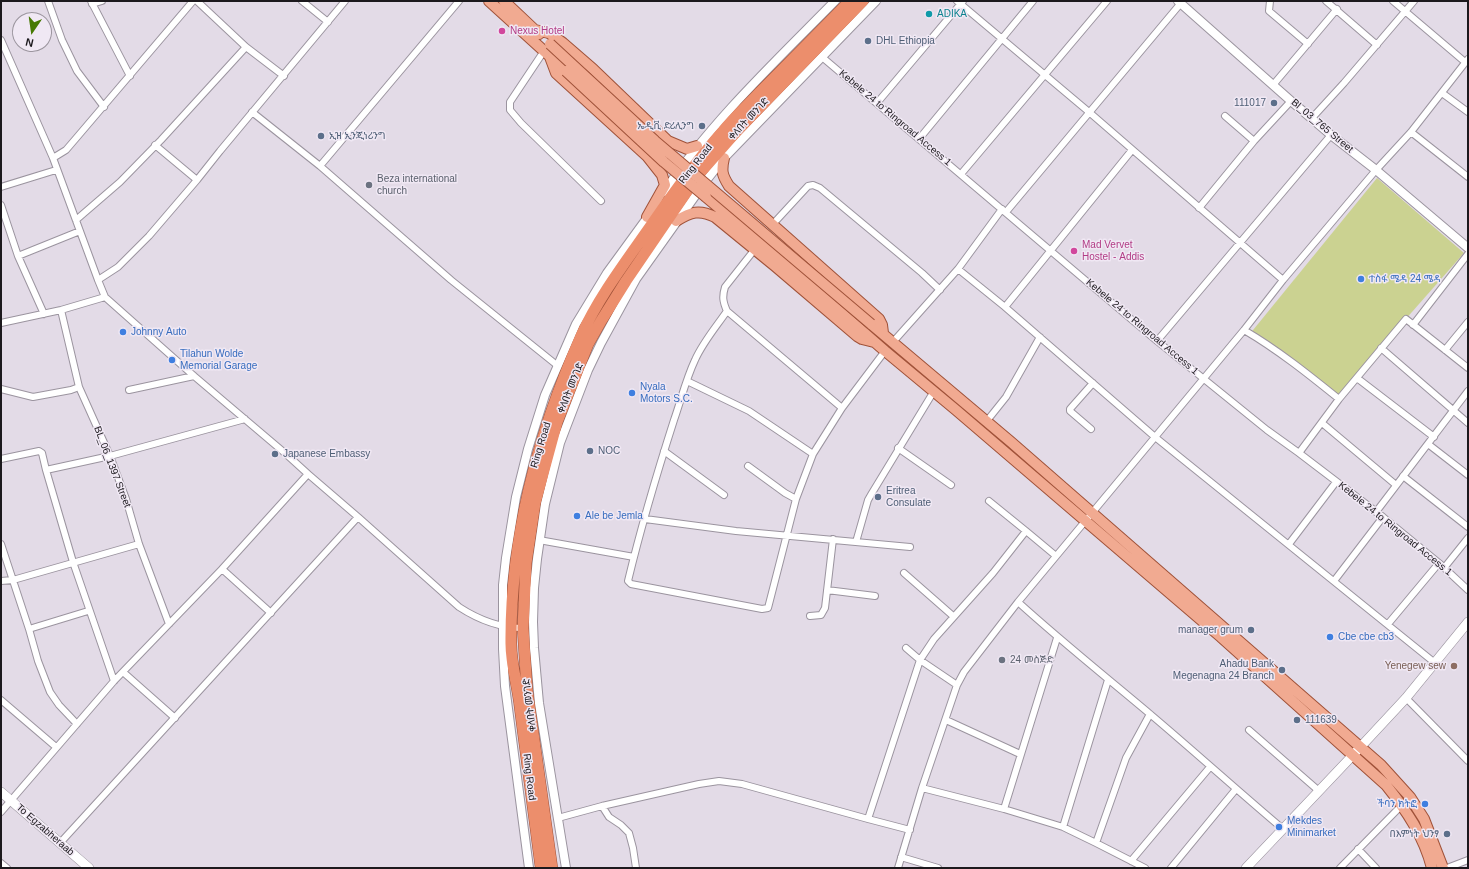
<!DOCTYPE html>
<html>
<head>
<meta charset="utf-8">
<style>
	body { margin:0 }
	#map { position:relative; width:1469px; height:869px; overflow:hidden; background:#e3dbe7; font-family:Helvetica,sans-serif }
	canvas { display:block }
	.frame { position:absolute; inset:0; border:2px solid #1c191d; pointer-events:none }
	.north { position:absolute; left:12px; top:12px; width:40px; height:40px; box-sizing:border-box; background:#f0e8f4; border:1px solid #9b959e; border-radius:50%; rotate:193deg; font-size:11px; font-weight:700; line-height:16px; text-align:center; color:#1c191d }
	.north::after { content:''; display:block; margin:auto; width:14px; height:18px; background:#477904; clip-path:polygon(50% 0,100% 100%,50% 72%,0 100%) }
</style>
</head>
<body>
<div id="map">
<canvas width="1469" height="869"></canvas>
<div class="frame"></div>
<div class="north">N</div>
</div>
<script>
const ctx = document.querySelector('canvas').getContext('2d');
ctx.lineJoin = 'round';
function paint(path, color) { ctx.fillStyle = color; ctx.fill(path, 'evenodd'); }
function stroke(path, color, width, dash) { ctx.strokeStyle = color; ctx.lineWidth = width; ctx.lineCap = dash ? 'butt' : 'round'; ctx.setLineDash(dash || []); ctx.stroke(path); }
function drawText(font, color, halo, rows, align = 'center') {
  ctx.font = font + ' Helvetica,"Noto Sans Ethiopic",sans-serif'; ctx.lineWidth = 3; ctx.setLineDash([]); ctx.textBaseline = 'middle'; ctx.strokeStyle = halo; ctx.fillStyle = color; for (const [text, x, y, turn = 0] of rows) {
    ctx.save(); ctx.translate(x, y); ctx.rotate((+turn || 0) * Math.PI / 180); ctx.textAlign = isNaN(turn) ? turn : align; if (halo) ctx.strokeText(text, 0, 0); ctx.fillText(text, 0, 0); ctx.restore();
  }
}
paint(new Path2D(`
	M1377 178 1464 253 1337 397 1249 335Z`), '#cbd291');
const minor = new Path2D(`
	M48 1 62 40 77 71 104 107
	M91 1 130 76
	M197 1 246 47 284 76
	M302 1 328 22
	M957 1 1089 112 1283 280
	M1270 1 1269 11 1308 44
	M1326 1 1377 45
	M1393 1 1465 62
	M92 4 102 1
	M1 40 53 158 98 280 105 297 194 376 286 454 308 474 222 569 114 681 1 812
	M544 51 510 102V110L521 123 601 201
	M822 57 1157 341 1267 430 1299 453 1383 517 1439 563 1468 590
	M1273 85 1337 9
	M1442 93 1468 112
	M877 103 963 1
	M252 112 320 166 451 280 558 366
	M1225 116 1254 141
	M1312 118 1344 83 1414 1
	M1411 132 1468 177
	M919 139 1033 1
	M155 145 197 180
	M53 158 66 150 78 136 193 1
	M320 166 459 1
	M961 174 1107 1
	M1 187 56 170
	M1 205 18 256 44 314
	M1199 208 1254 141 1291 101
	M1006 212 1181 3
	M76 220 120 182 161 140 246 47
	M773 224 808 186 813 185 820 188 922 273 940 290
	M755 249 725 287C722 297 723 302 727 311L842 408
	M18 256 80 231
	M958 269 1005 307 1155 437 1435 663
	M98 280 118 267 149 236 197 180 220 151 345 1
	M1005 307 1132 150
	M61 310 79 387 110 456 126 499 139 544 169 624
	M727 311C716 327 703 342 695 360 686 379 681 400 674 420 657 473 641 527 628 581L631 584 762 609 768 608 796 499 813 454 842 408 885 351
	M1 323 61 310 105 297
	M1413 325 1468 254
	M1244 330C1278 350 1308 374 1339 399
	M1157 341 1331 135
	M893 342 958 269 1002 209
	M1381 348 1468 423
	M1445 350 1468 322
	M1357 378 1434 437
	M687 381 749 411 813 454
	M1 389 33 397 71 390 79 387
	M129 390 194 376
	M986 422 1006 397 1040 337
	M1322 423 1396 485
	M1091 429 1070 411V409L1093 383
	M1428 444 1468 475
	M898 448 951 485
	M664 451 724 495
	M1299 453 1339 399 1406 319 1468 368
	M1 459 39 451 42 453 46 470
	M748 466 785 493 796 499
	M1403 476 1468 527
	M989 501 1026 531
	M1376 512 1468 391
	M358 517 459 607C479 620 499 628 523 628
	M645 519 736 531 910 547
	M539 540 634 557
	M856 542 868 500 872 493 934 391
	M1 544 29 629 38 661 50 692 59 705 77 724
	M1289 544 1336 482
	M1444 568 1468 538
	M222 569 271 613
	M904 573 953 616
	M1 581 13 580 139 544
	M1334 581 1383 517
	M827 590 875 596
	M1018 602C1061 641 1106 677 1150 714 1195 752 1238 791 1283 829
	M810 616 821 615 825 608 833 539
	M1388 624 1439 563
	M29 629 88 611
	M906 648 920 660 957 685
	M123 672 175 718
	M114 681 73 562 46 470 110 456 245 419
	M1406 698 1468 761
	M1 700 56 747
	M946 720 1020 754
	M1249 730 1319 791
	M922 788 1004 809 1063 827 1096 843 1145 868
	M602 806 609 817 621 825 629 833 633 848 636 868
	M1004 809 1057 638
	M558 818 602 806 699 784 719 781 742 784 868 819 920 660 934 639 993 573 1026 531 1056 556
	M868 819 910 830
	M1063 827 1108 680
	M60 843 358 517 308 474
	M1096 843 1126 758 1150 714
	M1358 849 1376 868
	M901 857 938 868
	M1131 861 1210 767
	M1 863 7 868
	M898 868 922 788 957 685 964 672 1018 602 1244 330 1283 280 1376 170 1411 132 1468 59
	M1171 868 1236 789
	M1340 868 1402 805
	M1447 868 1468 860`);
const tertiary = new Path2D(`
	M1178 1 1291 101 1331 135 1376 170 1468 248
	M664 192C712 121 775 62 835 1
	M529 868 505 686 503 649V585L506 558 516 497 528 449 545 395 576 324 607 273 650 214
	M566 868 539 703 534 648 533 622 534 588 537 559 545 504 560 443 588 370 601 343 636 279 705 182 724 158 876 1`);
const secondary = new Path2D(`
	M1 792 89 868
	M1246 868 1353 755 1406 698 1468 622`);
const primary = new Path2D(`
	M489 1 566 71
	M504 1 539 34
	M535 30 549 33 563 43 593 69 668 141 687 149 697 146
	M550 57 556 73 647 156 662 175 665 185 647 217
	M724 158C721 171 722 175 729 186L879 319 882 325 883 333
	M706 197 783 262 885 351 956 410 1221 637 1386 785C1406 810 1424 836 1432 868
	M676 221C691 212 699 209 715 217L775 266 857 336 862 339 874 342
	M871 324 1011 442 1381 765 1410 797 1424 819 1443 868`);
const trunk = new Path2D(`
	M541 868C534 814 527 761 520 707 518 687 511 665 511 644 510 537 538 434 581 336 599 296 627 260 652 224 674 192 697 160 723 131 734 117 748 105 760 92 790 62 820 31 850 1
	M552 868 527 690 523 628 526 563 535 503 557 422 588 344 601 321 626 281 699 174 736 132 863 1`);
stroke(minor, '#9b949f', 8);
stroke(tertiary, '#9b949f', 10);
stroke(secondary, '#9b949f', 10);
stroke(primary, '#a05239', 12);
stroke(trunk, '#a05239', 12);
stroke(minor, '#fff', 6);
stroke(tertiary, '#fff', 8);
stroke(secondary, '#fff', 9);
stroke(primary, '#f1aa91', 10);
stroke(trunk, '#ec8e6c', 11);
const primaryBridge = new Path2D(`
	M550 44 655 141 871 324
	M566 71 664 162 706 197`);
stroke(primaryBridge, '#a05239', 12, []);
stroke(primaryBridge, '#f1aa91', 10);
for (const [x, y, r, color] of [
	[929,14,4,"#0f9aa8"],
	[502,31,4,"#d1479c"],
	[868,41,4,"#5c6f8a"],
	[1274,103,4,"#5c6f8a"],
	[702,126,4,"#5c6f8a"],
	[321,136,4,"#5c6f8a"],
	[369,185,4,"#6b7280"],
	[1074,251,4,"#d1479c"],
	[1361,279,4,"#3f7fe0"],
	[123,332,4,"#3f7fe0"],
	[172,360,4,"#3f7fe0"],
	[632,393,4,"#3f7fe0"],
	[590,451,4,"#5c6f8a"],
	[275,454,4,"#5c6f8a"],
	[878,497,4,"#5c6f8a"],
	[577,516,4,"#3f7fe0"],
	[1251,630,4,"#5c6f8a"],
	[1330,637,4,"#3f7fe0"],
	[1002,660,4,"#6b7280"],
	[1454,666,4,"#8d6e63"],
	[1282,670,4,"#5c6f8a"],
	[1297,720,4,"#5c6f8a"],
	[1425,804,4,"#3f7fe0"],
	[1279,827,4,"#3f7fe0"],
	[1447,834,4,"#5c6f8a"]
]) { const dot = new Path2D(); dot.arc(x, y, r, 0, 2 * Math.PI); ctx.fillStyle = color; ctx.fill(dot); stroke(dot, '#f0e8f4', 1.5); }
drawText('10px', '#0d838f', '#f0e8f4', [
	["ADIKA",937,14]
], 'left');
drawText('10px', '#b23c85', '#f0e8f4', [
	["Nexus Hotel",510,31],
	["Mad Vervet",1082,245],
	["Hostel - Addis",1082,257]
], 'left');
drawText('10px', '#4e5e75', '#f0e8f4', [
	["DHL Ethiopia",876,41],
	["111017",1266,103,"right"],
	["ኤዲቪ ድሪሊንግ",694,126,"right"],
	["ኢዝ ኢንጂነሪንግ",329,136],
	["NOC",598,451],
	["Japanese Embassy",283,454],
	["Eritrea",886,491],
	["Consulate",886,503],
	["manager grum",1243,630,"right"],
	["Ahadu Bank",1274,664,"right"],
	["Megenagna 24 Branch",1274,676,"right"],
	["111639",1305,720],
	["በእምነት ህንፃ",1439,834,"right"]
], 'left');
drawText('10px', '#1c191d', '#f0e8f4', [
	["Kebele 24 to Ringroad Access 1",895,118,40],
	["ቀለበት መንገድ",749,119,-47],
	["Bl_03_765 Street",1322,126,40],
	["Ring Road",696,164,-52],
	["Kebele 24 to Ringroad Access 1",1142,327,40],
	["ቀለበት መንገድ",571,388,-68],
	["Ring Road",541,445,-73],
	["BL_06_1397 Street",112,467,69],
	["Kebele 24 to Ringroad Access 1",1395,529,39],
	["ቀለበት መንገድ",530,705,-97],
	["Ring Road",529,777,83],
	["To Egzabheraab",45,830,41]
]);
drawText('10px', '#5b616d', '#f0e8f4', [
	["Beza international",377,179],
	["church",377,191],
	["24 መስጅድ",1010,660]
], 'left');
drawText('10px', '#366cbe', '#f0e8f4', [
	["ተስፋ ሜዳ 24 ሜዳ",1369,279],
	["Johnny Auto",131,332],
	["Tilahun Wolde",180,354],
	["Memorial Garage",180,366],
	["Nyala",640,387],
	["Motors S.C.",640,399],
	["Ale be Jemla",585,516],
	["Cbe cbe cb3",1338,637],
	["ችባን ክትፎ",1417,804,"right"],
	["Mekdes",1287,821],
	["Minimarket",1287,833]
], 'left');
drawText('10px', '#785e54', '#f0e8f4', [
	["Yenegew sew",1446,666]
], 'right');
</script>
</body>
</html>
